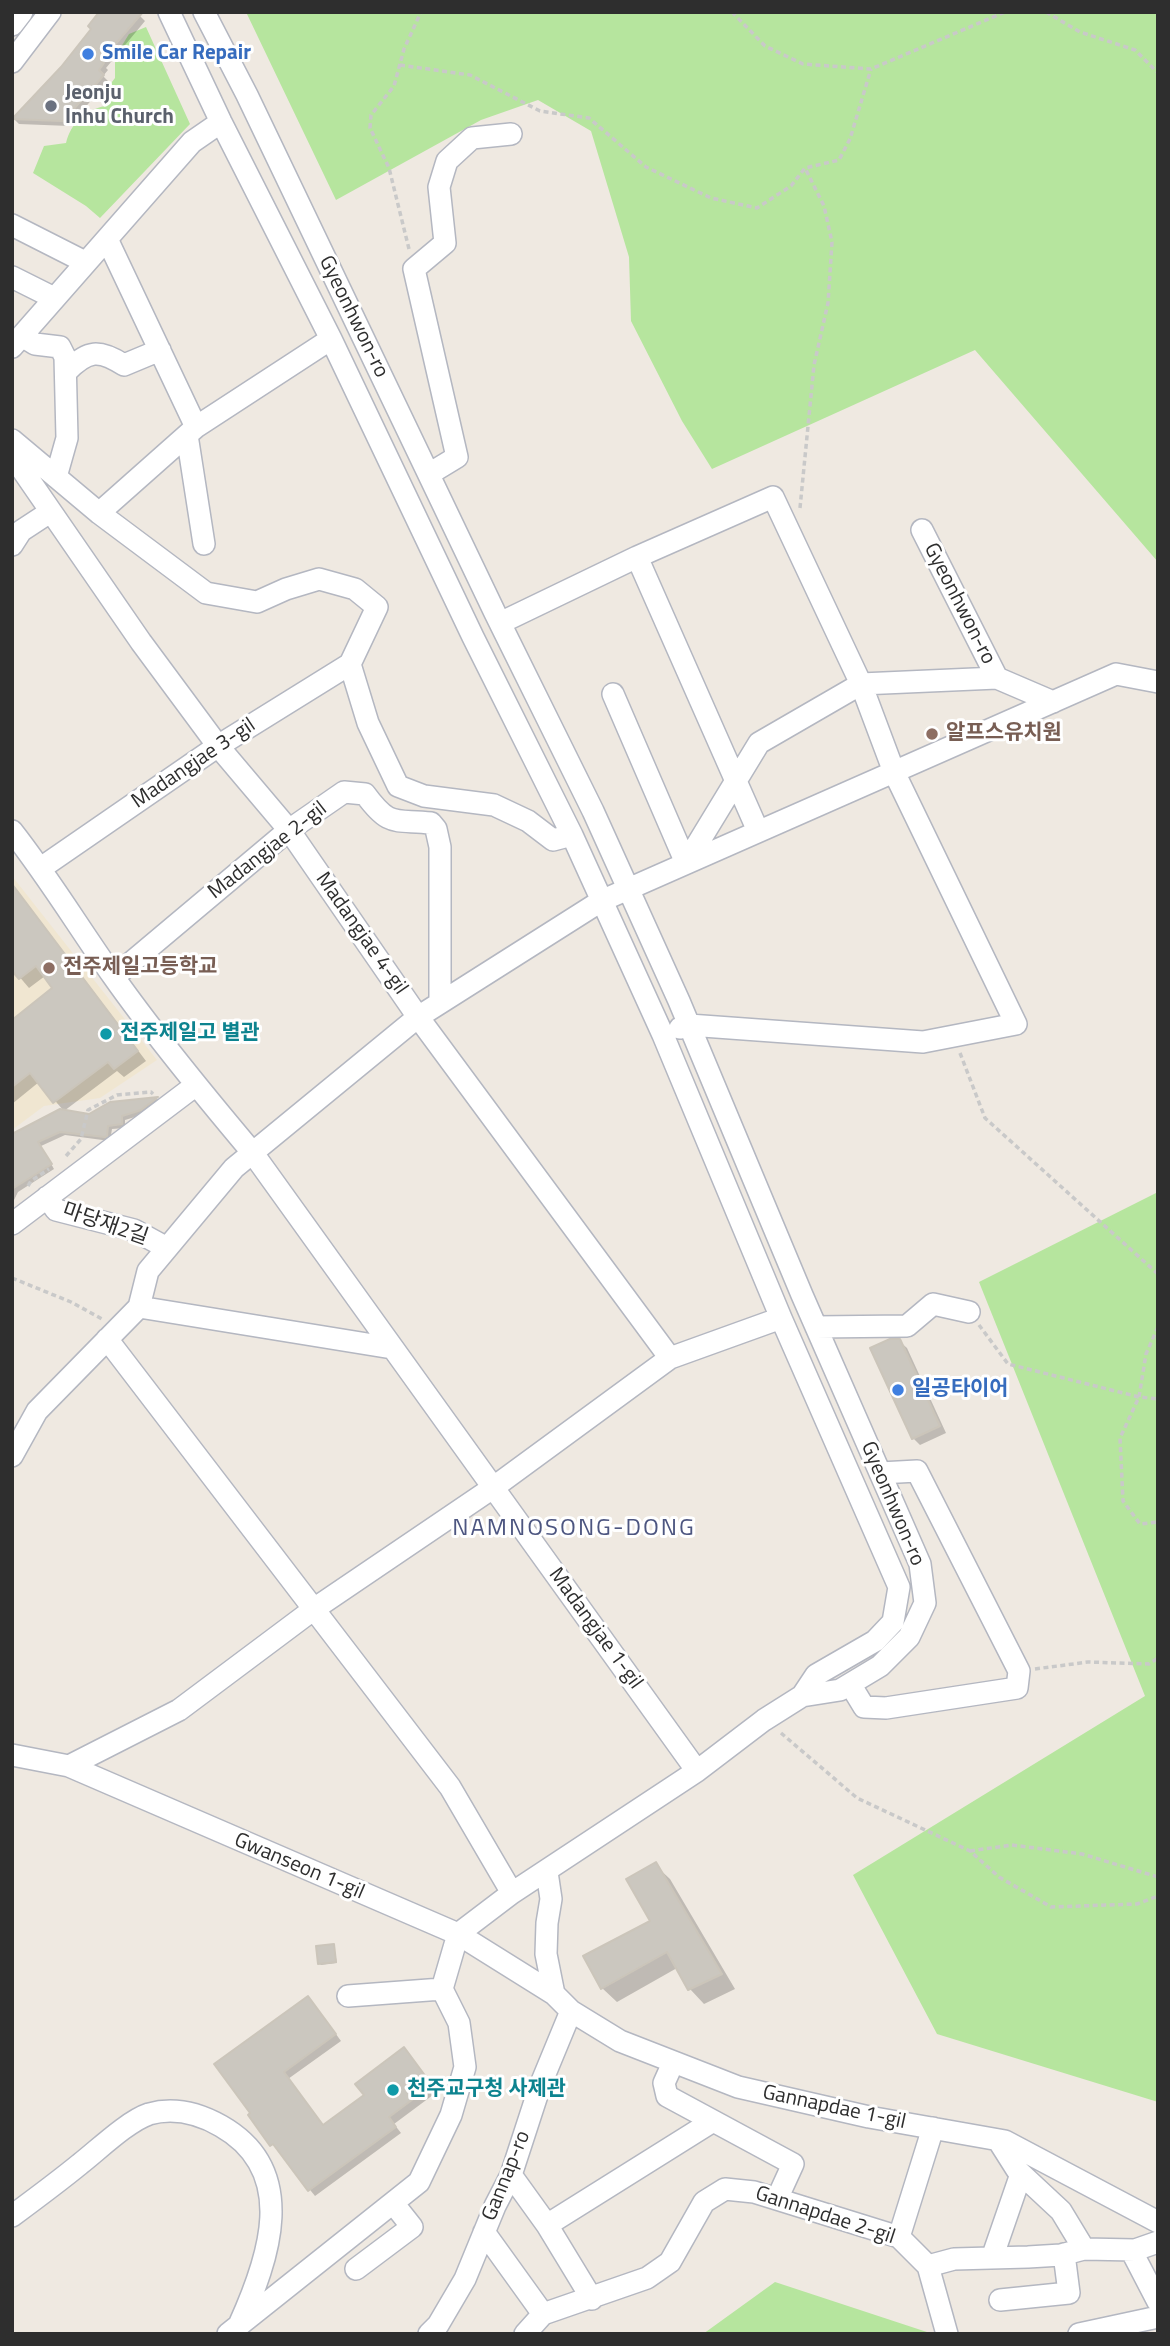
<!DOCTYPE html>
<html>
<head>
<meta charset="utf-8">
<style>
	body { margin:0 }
	#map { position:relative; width:1170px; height:2346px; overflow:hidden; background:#efe9e1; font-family:"Titillium Web",sans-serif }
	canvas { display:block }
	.frame { position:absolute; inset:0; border:14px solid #2e2e2e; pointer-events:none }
</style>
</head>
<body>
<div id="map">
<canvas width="1170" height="2346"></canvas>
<div class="frame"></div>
</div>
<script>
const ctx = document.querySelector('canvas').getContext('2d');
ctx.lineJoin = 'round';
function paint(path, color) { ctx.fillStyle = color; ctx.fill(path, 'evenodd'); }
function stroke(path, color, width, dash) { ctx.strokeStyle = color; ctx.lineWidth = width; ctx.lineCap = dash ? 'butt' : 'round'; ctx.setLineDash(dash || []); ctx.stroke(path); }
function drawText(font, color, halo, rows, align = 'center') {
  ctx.font = font + ' "Titillium Web","Noto Sans KR",sans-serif'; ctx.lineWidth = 6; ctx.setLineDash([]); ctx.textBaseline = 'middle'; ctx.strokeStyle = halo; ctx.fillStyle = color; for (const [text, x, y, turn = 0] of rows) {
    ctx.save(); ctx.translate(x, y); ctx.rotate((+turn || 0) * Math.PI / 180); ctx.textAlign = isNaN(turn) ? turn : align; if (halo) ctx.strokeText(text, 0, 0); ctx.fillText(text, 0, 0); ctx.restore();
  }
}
paint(new Path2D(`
	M12 876 157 1060 100 1098 44 1106 12 1130Z`), '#f0e6d1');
paint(new Path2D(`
	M246 12H1158V562L975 350 712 469 682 421 631 321 629 257 591 131 538 100 481 120 336 200Z
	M146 27 190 124 100 218 86 206 33 173 44 146 66 143C71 123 85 110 105 106V91L115 78V57L129 34Z
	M1158 1192V2102L937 2034 853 1875 1145 1696 979 1282Z
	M775 2282 933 2334H703Z`), '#b6e59e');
paint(new Path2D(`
	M136 12 145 21 106 68 108 70 103 76 108 81 69 126 19 124 14 119 62 68Z
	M12 884 146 1061 124 1077 117 1071 64 1111 89 1116 110 1104 158 1099 161 1102 145 1114 125 1120V1128L112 1129 110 1141 65 1135 41 1146 54 1169 18 1192 12 1204V1136L63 1110 39 1082 12 1104V1022L55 989 45 976 29 988 12 968Z
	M899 1341 907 1348 946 1433 920 1445 913 1438Z
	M655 1865 670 1879 735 1989 704 2004 690 1989 677 1968 617 2002 602 1988 652 1922Z
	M334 1946 337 1963 321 1965 319 1963Z
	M314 2004 341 2041 288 2079 324 2127 366 2095 410 2056 437 2092 394 2124 401 2133 315 2196 250 2115Z`), '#0003');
const building = new Path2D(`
	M99 12H143L101 61 104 63 99 70 104 75 63 121 12 119 61 67 91 29 88 26Z
	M12 884 138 1051 114 1069 108 1062 53 1103 30 1073 12 1087V1020L52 988 36 966 19 979 12 971Z
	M158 1097 141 1110 122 1116V1124L108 1126 107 1136 105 1137 60 1132 38 1142 52 1164 12 1189V1134L60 1109 89 1114 110 1102Z
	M890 1339H900L940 1426 912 1439 870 1348Z
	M656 1862 722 1974 688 1990 667 1952 601 1989 583 1956 650 1921 626 1879Z
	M334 1944 336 1962 318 1964 316 1946Z
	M308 1996 336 2034 284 2072 323 2125 364 2095 355 2084 404 2047 432 2085 389 2117 396 2127 308 2191 273 2144 270 2146 248 2115 250 2113 214 2064Z`);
paint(building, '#cbc7bf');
stroke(building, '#cbc5ba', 2);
const minor = new Path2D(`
	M169 12 221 122 331 339 473 637 572 835 663 1035 781 1318 899 1587 893 1622 875 1641 816 1675 802 1696
	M204 12 247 95 495 613 593 811 679 1001 802 1295 920 1564 925 1603 909 1637 880 1666 840 1690 802 1696 764 1720 697 1771 512 1893 458 1934
	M12 25 22 12
	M12 62 50 12
	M12 225 85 262
	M107 239 196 427
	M12 277 54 298
	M22 336 35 344 60 347 65 357 67 438 56 477
	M12 347 192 142 221 122
	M67 371C88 350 99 349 124 365L160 350
	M187 435 204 544
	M12 440 99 513 206 593 257 602 286 589 319 579 355 589 377 607 350 664 218 746 41 868
	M12 455 141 642 218 746 289 830 418 1017 670 1358
	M429 474 457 457 414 269 445 243 439 187 447 161 472 138 511 134
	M99 513 196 427 331 339
	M922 530 997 678 1053 702
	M12 545 21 531 50 512
	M637 557 758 831
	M500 623 637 557 773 497 861 684 894 772 1016 1024 923 1042 689 1025 680 1028
	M350 664 368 723 398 786 424 796 494 805 528 821 553 840 572 835
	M613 694 686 863
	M12 831C49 878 79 928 113 976 156 1037 204 1095 252 1152L697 1771
	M686 863 759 743 861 684 997 678
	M114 977 289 830 344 792 365 794C390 828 394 819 431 823L436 829 440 847V1003
	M47 1197 56 1210 134 1230 167 1248
	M12 1224 196 1085
	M139 1307 392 1348
	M816 1327 907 1326 933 1304 969 1312
	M107 1339 450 1787 512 1893
	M12 1456 37 1411 139 1307 148 1271 234 1168 418 1017 601 901 1116 674 1158 682
	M850 1684 864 1707 886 1708 1017 1688 1019 1671 917 1471 880 1473
	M12 1755 69 1766 458 1934 554 1994 571 2011 620 2041 738 2087 869 2117 1005 2141 1158 2222
	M69 1766 179 1710 314 1609 494 1487 670 1358 781 1318
	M547 1872 551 1899 547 1923 546 1954 554 1994
	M348 1996 442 1989
	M673 2063 664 2083 667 2096 793 2164 777 2199
	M998 2140 1017 2170 1061 2211 1084 2249
	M511 2175 547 2225 592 2299
	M12 2216C35 2199 58 2182 80 2164 98 2150 128 2121 149 2114 174 2107 198 2113 221 2126 300 2171 269 2259 239 2325
	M547 2225 713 2121
	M484 2232 543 2314
	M899 2237 933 2128
	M1131 2250 1158 2302
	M992 2258 1021 2174
	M928 2266 954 2259 1028 2257 1061 2255 1084 2249 1135 2250 1158 2242
	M356 2269 412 2227 393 2203
	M1000 2300 1069 2293 1064 2254
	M228 2334 419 2182 451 2115 465 2067 459 2023 442 1989 458 1934
	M429 2334 438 2325 465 2279 495 2206 511 2175 540 2086 571 2011
	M525 2334 543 2314 647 2278 670 2262 704 2202 725 2189 754 2192 899 2237 928 2266 947 2334
	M1079 2334 1158 2317`);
stroke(minor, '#b4b7c1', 24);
stroke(new Path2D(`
	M732 12 765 46 803 64 871 69 1005 12
	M1046 12 1080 32 1135 50 1158 73
	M400 65 470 75 540 111 589 118 646 167 711 198 757 208 791 186 805 168 839 160 850 139 871 69
	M409 249 389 168 370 128 371 115 394 86 404 49 421 12
	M800 508 814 365 828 303 832 242 824 206 805 168
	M960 1053 985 1118 1158 1274
	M66 1156 81 1139 88 1110 117 1095 151 1092 153 1094
	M28 1186 31 1181 49 1169
	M12 1278 71 1302 102 1319
	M979 1325 1008 1364 1139 1397 1120 1438 1123 1501 1140 1524 1158 1522
	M1158 1327 1146 1354 1139 1397 1158 1399
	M1035 1669 1088 1662 1149 1664 1158 1658
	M781 1733 857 1798 970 1851 999 1877 1051 1907 1137 1904 1158 1896
	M970 1851 1012 1845 1082 1854 1158 1877`), '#c9c9c9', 3.5, [5, 3.5]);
stroke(minor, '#fff', 21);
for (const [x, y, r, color] of [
	[88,54,7,"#3f7fe0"],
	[51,106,7,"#6b7280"],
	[932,734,7,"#8d6e63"],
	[49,968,7,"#8d6e63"],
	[106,1034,7,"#0f9aa8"],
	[898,1390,7,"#3f7fe0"],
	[393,2090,7,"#0f9aa8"]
]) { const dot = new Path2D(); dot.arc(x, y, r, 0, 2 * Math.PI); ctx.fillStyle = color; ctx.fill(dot); stroke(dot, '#fff', 2.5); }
drawText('bold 21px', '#366cbe', '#fff', [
	["Smile Car Repair",102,54],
	["일공타이어",912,1390]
], 'left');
drawText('bold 21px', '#5b616d', '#fff', [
	["Jeonju",65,94],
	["Inhu Church",65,118]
], 'left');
drawText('21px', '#2e2e2e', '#fff', [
	["Gyeonhwon-ro",353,317,64],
	["Gyeonhwon-ro",959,604,63],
	["Madangjae 3-gil",194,764,-34],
	["Madangjae 2-gil",268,851,-38],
	["Madangjae 4-gil",361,934,55],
	["마당재2길",105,1225,19],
	["Gyeonhwon-ro",892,1504,67],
	["Madangjae 1-gil",595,1629,54],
	["Gwanseon 1-gil",299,1867,23],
	["Gannapdae 1-gil",834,2108,12],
	["Gannap-ro",507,2176,-68],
	["Gannapdae 2-gil",825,2216,18]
]);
drawText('bold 21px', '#785e54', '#fff', [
	["알프스유치원",946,734],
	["전주제일고등학교",63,968]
], 'left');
drawText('bold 21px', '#0d838f', '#fff', [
	["전주제일고 별관",120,1034],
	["천주교구청 사제관",407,2090]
], 'left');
ctx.letterSpacing = '2px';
drawText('24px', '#4d5680', '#fff', [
	["NAMNOSONG-DONG",574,1529]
]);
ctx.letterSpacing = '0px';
</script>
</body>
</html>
